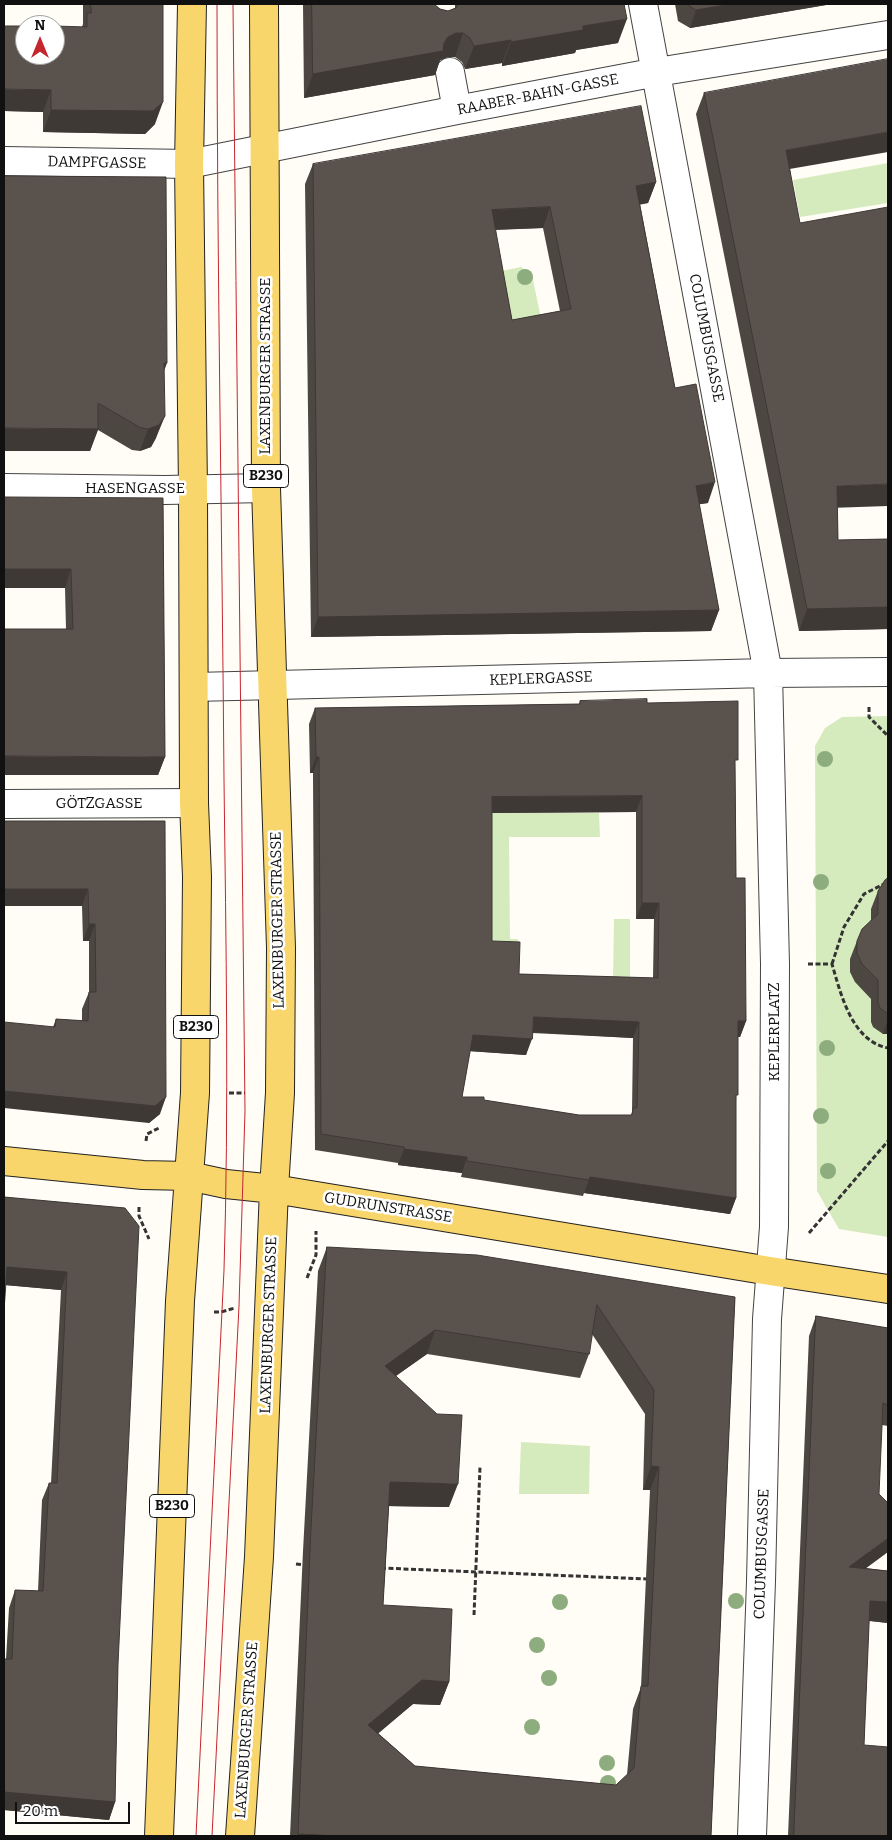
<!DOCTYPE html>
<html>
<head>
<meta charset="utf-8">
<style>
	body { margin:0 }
	#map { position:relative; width:892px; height:1840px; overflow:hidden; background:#fffdf5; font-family:Bitter,serif }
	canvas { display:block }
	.frame { position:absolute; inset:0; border:5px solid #111; pointer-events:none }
	.north { position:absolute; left:15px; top:15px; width:50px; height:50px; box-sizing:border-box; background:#fff; border:1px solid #a0a0a0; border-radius:50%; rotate:0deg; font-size:14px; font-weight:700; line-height:20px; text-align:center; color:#111 }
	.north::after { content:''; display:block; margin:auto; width:18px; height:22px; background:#c4262e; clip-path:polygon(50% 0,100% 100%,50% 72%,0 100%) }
	.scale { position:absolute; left:15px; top:1802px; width:115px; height:22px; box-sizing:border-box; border:2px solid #111; border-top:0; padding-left:6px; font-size:15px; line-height:18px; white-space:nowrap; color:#111; -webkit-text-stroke:4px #fff; paint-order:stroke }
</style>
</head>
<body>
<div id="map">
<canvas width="892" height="1840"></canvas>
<div class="frame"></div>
<div class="north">N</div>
<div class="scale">20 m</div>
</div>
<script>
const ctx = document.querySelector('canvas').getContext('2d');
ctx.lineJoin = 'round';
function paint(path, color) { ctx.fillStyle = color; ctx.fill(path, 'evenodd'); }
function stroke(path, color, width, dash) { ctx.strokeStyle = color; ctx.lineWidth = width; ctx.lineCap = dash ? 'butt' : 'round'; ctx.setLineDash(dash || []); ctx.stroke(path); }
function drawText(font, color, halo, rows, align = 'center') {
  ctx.font = font + ' Bitter,serif'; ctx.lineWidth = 5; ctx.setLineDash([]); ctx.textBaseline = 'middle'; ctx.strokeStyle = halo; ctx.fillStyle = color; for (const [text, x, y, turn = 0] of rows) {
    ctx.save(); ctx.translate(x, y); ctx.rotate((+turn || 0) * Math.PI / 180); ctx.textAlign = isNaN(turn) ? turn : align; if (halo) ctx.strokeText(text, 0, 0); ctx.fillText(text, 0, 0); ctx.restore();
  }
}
paint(new Path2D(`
	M888 163V203L800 217 793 180Z
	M521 267 532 275 544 333 505 340 492 273Z
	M888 716V1237L839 1229 817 1191 815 746 825 728 842 717Z
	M489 813H599L600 837H509L510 939H518L516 977 489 989Z
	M614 919H630V993L613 981Z
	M521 1442 590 1446 589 1494H519Z`), '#d5ebbd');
const minor = new Path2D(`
	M643 4 768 673 775 964 774 1227 767 1319 761 1581 752 1836
	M450 72 457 110
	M4 161 189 164 457 110 657 72 888 35
	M4 488 165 490 266 488
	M194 687 768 673 888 672
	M4 804 194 803`);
const major = new Path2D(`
	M4 1161 143 1175 189 1176 226 1184 274 1189 770 1271 888 1289
	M159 1836 180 1301 195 1093 197 877 194 803 193 490 189 164 192 4
	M240 1836 259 1557 274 1189 280 1093 281 948 266 488 264 4`);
stroke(minor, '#444', 30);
stroke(major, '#222', 30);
stroke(new Path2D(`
	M869 707V717L888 736
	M808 964H832C841 995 852 1041 888 1048
	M832 964 844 927 864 894 888 882
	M229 1093H245
	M146 1141 147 1134 159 1128
	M139 1207V1216L149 1239
	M809 1233 888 1141
	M307 1278 316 1255V1231
	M214 1312H221L235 1308
	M296 1564 305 1565
	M381 1568 647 1579
	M474 1615 480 1467`), '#333', 3, [5, 2.5]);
stroke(minor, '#fff', 28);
stroke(major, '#f9d66b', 28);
stroke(new Path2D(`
	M196 1836 224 1270C229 1107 226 943 224 780 222 521 217 263 217 4
	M212 1836 239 1306 245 1111 233 4`), '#c4262e', 1);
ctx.fillStyle = '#8dad7f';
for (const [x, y] of [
	[525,277],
	[825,759],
	[821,882],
	[827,1048],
	[821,1116],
	[828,1171],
	[736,1601],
	[560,1602],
	[537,1645],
	[549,1678],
	[532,1727],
	[607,1763],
	[608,1783]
]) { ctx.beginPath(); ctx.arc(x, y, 8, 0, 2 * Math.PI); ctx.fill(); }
paint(new Path2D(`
	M83 4H163L155 124 145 134 43 132V112L4 111 82 27 83 24Z
	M303 4H397L435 5 440 9 448 11 455 8V4H624L618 43 576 50 575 53 502 66V63L465 69 462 62 455 57H448L440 60 435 75 304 98Z
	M675 4H832L690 28 678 21Z
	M704 93 790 169 837 507 838 540 888 539V629L799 631 696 114Z
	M313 164 656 182 648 203 640 204 675 388 708 503 699 504 719 610 711 631 311 637 305 184ZM543 228 560 311 512 320 495 230Z
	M164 371 156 438 151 447 140 451 132 450 98 430 90 451H4Z
	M163 498 165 757 158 775 66 629 65 588H4Z
	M580 701 647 703 735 767 736 878 746 1021 740 1037H738L736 1102V1198L730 1214 584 1193 583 1196 461 1177 462 1173 398 1165V1163L315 1150 313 773H310L309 724 315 708 579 704ZM636 812V919H654L653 978 519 974 492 941V813ZM532 1033 633 1038 632 1112 631 1115H579L462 1097 470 1051 526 1055Z
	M165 821 160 1114 149 1123 53 1027 56 1019 82 1021V1009L89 992V941H83L82 906H4Z
	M888 878V1034H883L873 1027 871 1022V999L855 982 850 972V959L857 941 871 920V909L878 891Z
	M4 1197 125 1208 118 1664 115 1802 109 1820 4 1810V1659H6L9 1608 15 1590 38 1591 42 1500 49 1483H51L61 1290 6 1285Z
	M327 1247 735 1297 711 1836H290L303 1551 318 1271ZM592 1334 645 1414 643 1490H650L641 1687 633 1709 627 1775 616 1785 415 1766 378 1733 413 1704 440 1705 449 1682 383 1605 389 1506 449 1507 396 1376 427 1354 580 1378 589 1354Z
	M816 1316 888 1328V1426L882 1425 866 1568 888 1571V1623L869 1621 864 1745 888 1836H788L809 1336Z`), '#4d4742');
paint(new Path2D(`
	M732 4H832L690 28 696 10Z
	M627 19 618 43 576 50 575 53 502 66 511 42 583 26Z
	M456 33H463L455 57H448L440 60 435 75 304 98 313 74 444 43 448 37Z
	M511 40 502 63 465 69 474 46Z
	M4 89 51 90 43 112 4 111Z
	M163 102 155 124 145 134 43 132 51 110Z
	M888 132V152L778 171 786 150Z
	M656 182 648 203 629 207 636 186Z
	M550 207 543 228 484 230 492 210Z
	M164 363H167L159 385Z
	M165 416 156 438 151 447 140 451 148 429Z
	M4 428 98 429 90 451H4Z
	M715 482 708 503 688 506 696 486Z
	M888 484V506L829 508 837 486Z
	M4 569H71L65 588H4Z
	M888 607V629L799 631 807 609Z
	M719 610 711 631 311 637 318 617Z
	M4 756 165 757 158 775H4Z
	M316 757H319L313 773H310Z
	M642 796 636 812 486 813 492 797Z
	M4 889H88L82 906H4Z
	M642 903H659L654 919H636Z
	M89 924H95L89 941H83Z
	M534 1017 639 1022 633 1038 528 1032Z
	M888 1020V1034H883Z
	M738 1021H746L740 1037H732Z
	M473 1035 532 1039 526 1055 467 1051Z
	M4 1091 166 1097 160 1114 149 1123 4 1108Z
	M404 1149 467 1157 462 1173 398 1165Z
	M590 1177 736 1198 730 1214 584 1193Z
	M7 1267 67 1272 61 1290 4 1285Z
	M435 1330 427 1354 377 1389 385 1366Z
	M651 1466 659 1467 650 1490H643Z
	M390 1482 458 1484 449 1507 382 1506Z
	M888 1538V1552L842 1586 849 1567Z
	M870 1601 888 1602V1623L863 1620Z
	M422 1680 449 1682 440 1705 413 1704 360 1749 368 1725Z
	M4 1792 115 1802 109 1820 4 1810Z
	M298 1834 340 1836H297Z`), '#3f3936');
const building = new Path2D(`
	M91 4H163V102L153 111 51 110V90L4 89V26H25V55H55V26L87 27V13H91Z
	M312 4H434L440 9 448 11 456 8 459 4H624L627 19 583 26V30L511 42V40L474 46 470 38 463 33H456L448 37 444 43 443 51 313 74Z
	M687 4H732L696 10Z
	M888 59V132L786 150 800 223 888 207V484L837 486 838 540 888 539V607L807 609 704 93Z
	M641 106 656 182 636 186 675 388 696 384 715 482 696 486 719 610 318 617 313 164ZM550 207 571 309 512 320 492 210Z
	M4 176 166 177 167 363H164L165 416 159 425 148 429 141 428 98 403V429L4 428Z
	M4 497 163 498 165 757 4 756V629H73L71 569H4Z
	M647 699V703L738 701V760H735L736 878H745L746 1021H738V1095H736V1198L590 1177 589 1180 467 1161V1157L404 1149V1147L321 1134 319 757H316L315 708 580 704V701ZM642 796V903H659L658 978 519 974 520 942 492 941V797ZM534 1017 639 1022 637 1108H633L632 1115H579L484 1100V1097H462L473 1035 532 1039Z
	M4 821H165L166 1097 155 1106 4 1091V1022L55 1027 56 1019 88 1021 89 992H96L95 924H89L88 889H4Z
	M888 878V1014L880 1008 878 1003V980L862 964 857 953V941L862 929 878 914V891L885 880Z
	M4 1197 125 1208 139 1226 118 1664 115 1802 4 1792V1659H12L15 1590 43 1591 49 1483H57L67 1272 7 1267 4 1311Z
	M327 1247 477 1255 735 1297 711 1836H340L298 1834 311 1528ZM597 1305 654 1390 651 1466 659 1467 648 1686H641L634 1768 616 1785 415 1766 368 1725 422 1680 449 1682 452 1609 383 1605 390 1482 458 1484 462 1415 437 1414 385 1366 435 1330 589 1354Z
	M816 1316 888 1328V1405L883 1403 879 1494 888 1503V1538L849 1567 888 1571V1602L870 1601 864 1745 888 1747V1836H794Z`);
paint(building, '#5a524d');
stroke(building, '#3f3936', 1);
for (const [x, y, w] of [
	[266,476,45],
	[196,1027,45],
	[172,1506,45]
]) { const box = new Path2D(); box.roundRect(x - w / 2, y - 11.5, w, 23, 4); ctx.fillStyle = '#fff'; ctx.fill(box); stroke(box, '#111', 1); }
drawText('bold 14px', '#111', null, [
	["B230",266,476],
	["B230",196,1027],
	["B230",172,1506]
]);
drawText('15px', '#111', '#fff', [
	["RAABER-BAHN-GASSE",538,95,-11],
	["DAMPFGASSE",97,163,1],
	["COLUMBUSGASSE",706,338,79],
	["LAXENBURGER STRASSE",266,366,-90],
	["HASENGASSE",135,489],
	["KEPLERGASSE",541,679,-2],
	["GÖTZGASSE",99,804],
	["LAXENBURGER STRASSE",278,920,-91],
	["KEPLERPLATZ",775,1032,-90],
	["GUDRUNSTRASSE",388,1208,9],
	["LAXENBURGER STRASSE",269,1325,-88],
	["COLUMBUSGASSE",762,1554,-88],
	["LAXENBURGER STRASSE",247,1730,-86]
]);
</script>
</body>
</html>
